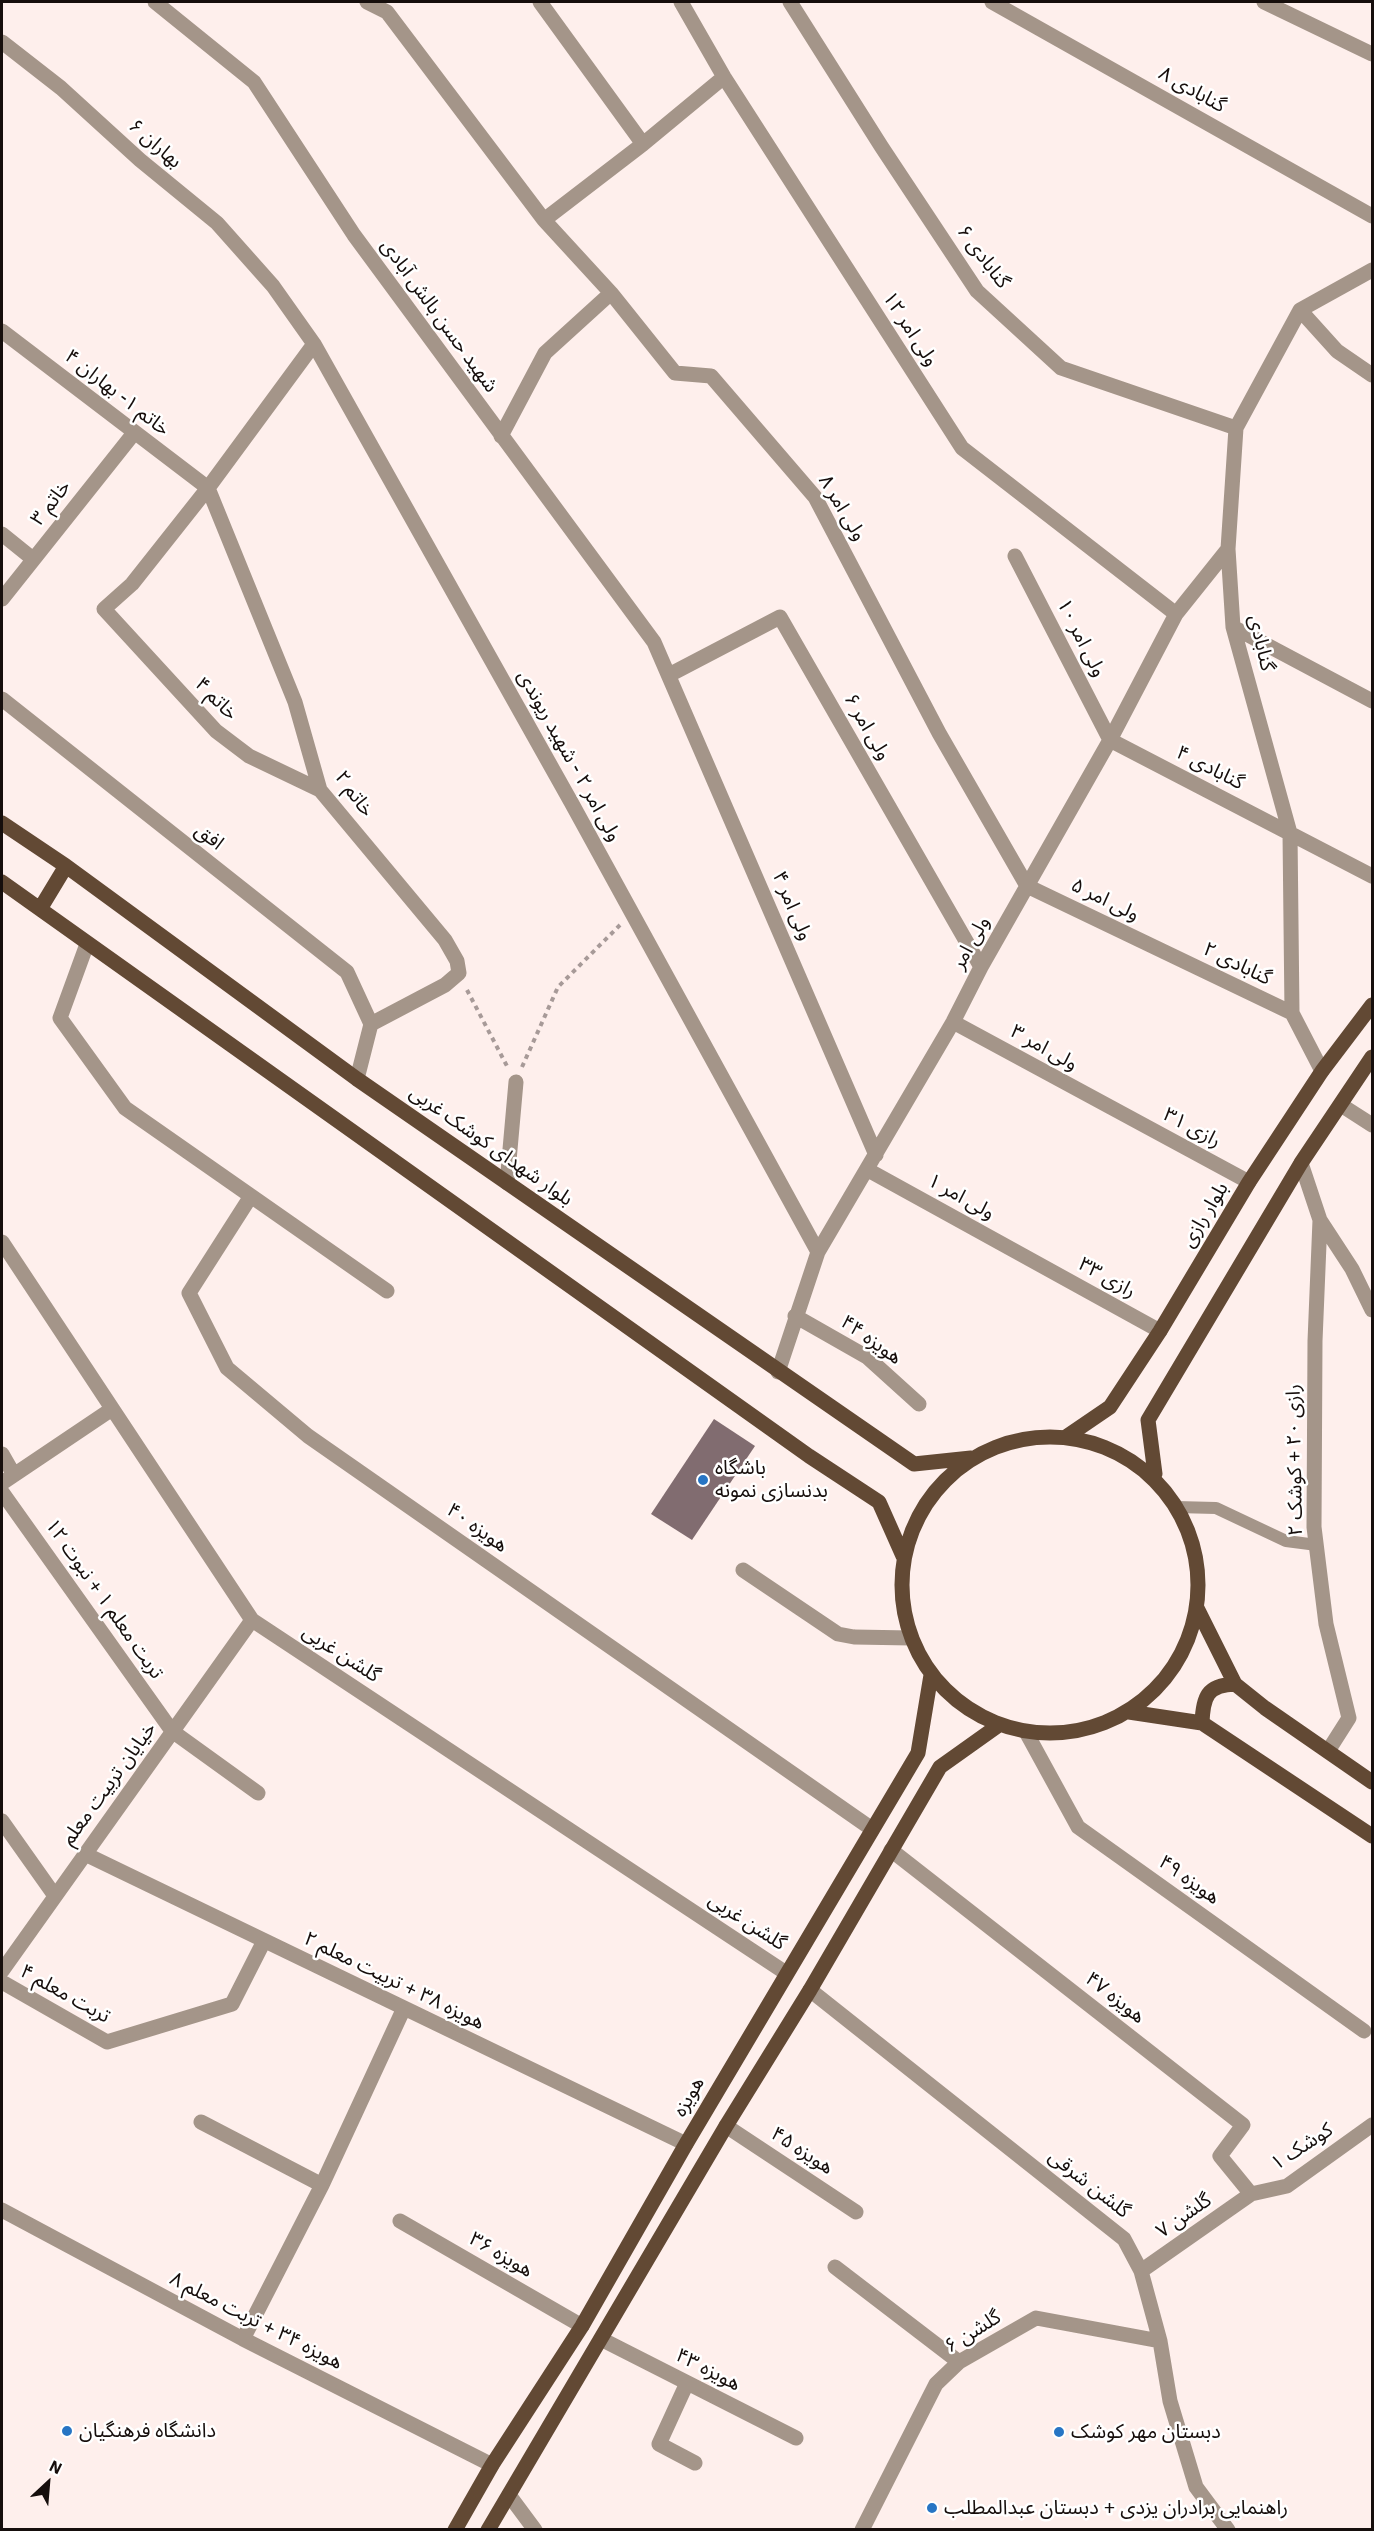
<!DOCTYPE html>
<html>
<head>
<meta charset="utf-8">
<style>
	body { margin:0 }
	#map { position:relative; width:1374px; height:2531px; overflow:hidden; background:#feefec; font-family:"IBM Plex Sans",sans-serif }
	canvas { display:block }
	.frame { position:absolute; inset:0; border:3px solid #160e0c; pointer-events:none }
	.north { position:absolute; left:18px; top:2453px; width:60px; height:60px; -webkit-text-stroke:4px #fff; paint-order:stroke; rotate:26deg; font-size:16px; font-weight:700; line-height:24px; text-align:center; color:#160e0c }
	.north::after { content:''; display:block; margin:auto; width:21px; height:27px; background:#160e0c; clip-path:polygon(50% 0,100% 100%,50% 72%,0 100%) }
</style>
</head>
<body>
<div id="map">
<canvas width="1374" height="2531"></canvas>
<div class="frame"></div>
<div class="north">N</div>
</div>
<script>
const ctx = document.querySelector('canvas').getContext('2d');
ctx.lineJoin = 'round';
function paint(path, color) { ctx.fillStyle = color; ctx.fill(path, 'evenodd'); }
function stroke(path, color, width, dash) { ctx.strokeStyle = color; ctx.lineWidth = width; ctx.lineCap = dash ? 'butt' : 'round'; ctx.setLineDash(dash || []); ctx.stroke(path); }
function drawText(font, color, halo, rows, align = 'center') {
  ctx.font = font + ' "IBM Plex Sans","Noto Sans Arabic",sans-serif'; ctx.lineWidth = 5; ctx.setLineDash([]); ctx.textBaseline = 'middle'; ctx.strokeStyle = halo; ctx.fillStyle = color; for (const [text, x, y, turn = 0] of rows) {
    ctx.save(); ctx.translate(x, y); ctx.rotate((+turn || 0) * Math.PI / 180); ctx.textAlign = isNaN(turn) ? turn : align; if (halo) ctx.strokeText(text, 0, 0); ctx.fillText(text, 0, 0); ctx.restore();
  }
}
paint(new Path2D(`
	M714 1419 755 1446 692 1540 651 1514Z`), '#816c70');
stroke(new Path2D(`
	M467 990 508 1068
	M522 1067 558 987 620 925`), '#a79a98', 4, [4.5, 4.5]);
stroke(new Path2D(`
	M1176 1507 1216 1508 1286 1541 1317 1545`), '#a49589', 12);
stroke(new Path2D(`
	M155 2 254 82 354 235 654 642 876 1155
	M367 2 387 12 544 220 643 144 724 77
	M540 2 643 144
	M681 2 724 77 962 448 1176 614
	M790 2 881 146 977 291 1061 368 1236 428
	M992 2 1372 216
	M1264 2 1372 54
	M2 42 61 88 140 160 217 223 273 286 314 344 571 802 818 1252
	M544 220 611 293 675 373 711 376 815 497 939 733 1027 886 1292 1013
	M1300 310 1337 351 1372 375
	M2 331 208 488
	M314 344 208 488 132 584 104 609 216 731 249 756 320 790
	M501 436 545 353 611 293
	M208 488 295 702 320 790 445 940 457 961 459 973 445 985 371 1024
	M2 534 33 559
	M1015 556 1110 740 1372 876
	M2 599 134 433
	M1233 627 1372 701
	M669 675 780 617 981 967
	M2 699 347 972 371 1024
	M87 944 60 1018 125 1108 387 1291
	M953 1022 1249 1182
	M1322 1071 1292 1013 1290 833 1233 627 1228 549 1236 428 1300 310 1372 270
	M357 1079 371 1024
	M1341 1105 1372 1125
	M1301 1163 1320 1220 1315 1341 1314 1527 1326 1624 1349 1718 1328 1751
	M868 1170 1160 1331
	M507 1183 516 1082
	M251 1196 189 1293 227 1368 308 1436 872 1829
	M1320 1220 1352 1269 1372 1310
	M2 1242 252 1620 786 1973
	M795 1316 867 1357 919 1404
	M778 1372 818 1252 953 1022 981 967 1110 740 1176 614 1228 549
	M2 1454 14 1475
	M2 1483 112 1409
	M2 1492 172 1731 258 1793
	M743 1570 838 1634 854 1637 911 1638
	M1026 1732 1078 1827 1364 2031
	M2 1821 55 1896
	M891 1850 1243 2125 1220 2156 1251 2194
	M85 1854 686 2144
	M2 1971 252 1620
	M2 1982 107 2042 232 2004 264 1941
	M810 1990 1124 2239 1141 2271 1160 2341 1170 2401 1196 2487 1228 2530
	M201 2122 322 2185
	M726 2126 856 2212
	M2 2210 243 2339 492 2465
	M400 2221 582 2326
	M835 2267 959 2362
	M1141 2271 1251 2194 1287 2186 1372 2125
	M243 2339 322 2185 404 2008
	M601 2339 796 2438
	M687 2383 659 2444 695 2463
	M509 2495 535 2530
	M862 2530 936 2384 959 2362 1036 2318 1160 2341`), '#a49589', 15);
stroke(new Path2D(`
	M2 823 66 866 357 1079 914 1464 971 1458
	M2 882 809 1456 879 1502 903 1556
	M40 909 66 866
	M1066 1437 1110 1407 1160 1331 1249 1182 1322 1071 1372 1005
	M902 1585a148 148 0 1 1 296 0a148 148 0 1 1-296 0Z
	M1155 1474 1148 1420 1301 1163 1372 1057
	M1197 1608 1235 1684 1265 1708 1372 1782
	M1129 1712 1202 1723 1372 1836
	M1202 1723C1203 1697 1207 1685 1235 1684
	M455 2530 492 2465 582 2326 686 2144 918 1753 931 1675
	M488 2530 726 2126 810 1990 940 1767 999 1725`), '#624934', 15);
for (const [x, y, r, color] of [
	[703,1480,6,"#2775c4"],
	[67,2431,6,"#2775c4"],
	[1059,2432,6,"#2775c4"],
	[932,2508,6,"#2775c4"]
]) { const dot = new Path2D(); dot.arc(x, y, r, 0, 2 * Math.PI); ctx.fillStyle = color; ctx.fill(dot); stroke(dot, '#fff', 2); }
drawText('20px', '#160e0c', '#fff', [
	["گنابادی ۸",1192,90,29],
	["بهاران ۶",155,144,41],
	["گنابادی ۶",983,257,53],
	["شهید حسن بالش آبادی",439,316,54],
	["ولی امر ۱۲",910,329,57],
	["خاتم ۱- بهاران ۴",117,393,38],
	["خاتم ۳",51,503,-52],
	["ولی امر ۸",842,508,59],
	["ولی امر ۱۰",1081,638,63],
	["گنابادی",1261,643,77],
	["خاتم ۴",216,699,45],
	["ولی امر ۶",867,727,60],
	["ولی امر ۲ - شهید ریوندی",569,756,61],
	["گنابادی ۴",1210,768,27],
	["خاتم ۲",354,794,54],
	["افق",209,837,38],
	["ولی امر ۵",1105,900,26],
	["ولی امر ۴",792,906,67],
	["ولی امر",971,943,-61],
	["گنابادی ۲",1237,964,26],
	["ولی امر ۳",1044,1048,29],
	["رازی ۳۱",1192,1128,28],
	["بلوار شهدای کوشک غربی",491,1146,35],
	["ولی امر ۱",961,1197,29],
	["بلوار رازی",1205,1215,-59],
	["رازی ۳۳",1107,1278,29],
	["هویزه ۴۴",871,1340,35],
	["رازی ۲۰ + کوشک ۲",1295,1460,-91],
	["هویزه ۴۰",477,1528,35],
	["تربت معلم ۱ + نبوت ۱۲",104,1599,55],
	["گلشن غربی",341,1654,33],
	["خیایان تربیت معلم",109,1784,-54],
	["هویزه ۴۹",1189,1880,35],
	["گلشن غربی",747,1922,33],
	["هویزه ۳۸ + تربیت معلم ۲",394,1981,26],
	["تربت معلم ۴",65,1994,29],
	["هویزه ۴۷",1115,1998,38],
	["هویزه",689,2097,-60],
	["کوشک ۱",1302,2147,-33],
	["هویزه ۴۵",802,2151,33],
	["گلشن شرقی",1089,2184,38],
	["گلشن ۷",1184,2216,-35],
	["هویزه ۳۶",501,2255,30],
	["هویزه ۳۴ + تربت معلم ۸",256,2321,27],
	["گلشن ۶",973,2332,-32],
	["هویزه ۴۳",708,2370,27]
]);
drawText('20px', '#160e0c', '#fff', [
	["باشگاه",715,1468],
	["بدنسازی نمونه",715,1491],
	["دانشگاه فرهنگیان",79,2431],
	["دبستان مهر کوشک",1071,2432],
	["راهنمایی برادران یزدی + دبستان عبدالمطلب",944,2508]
], 'left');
</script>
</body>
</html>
